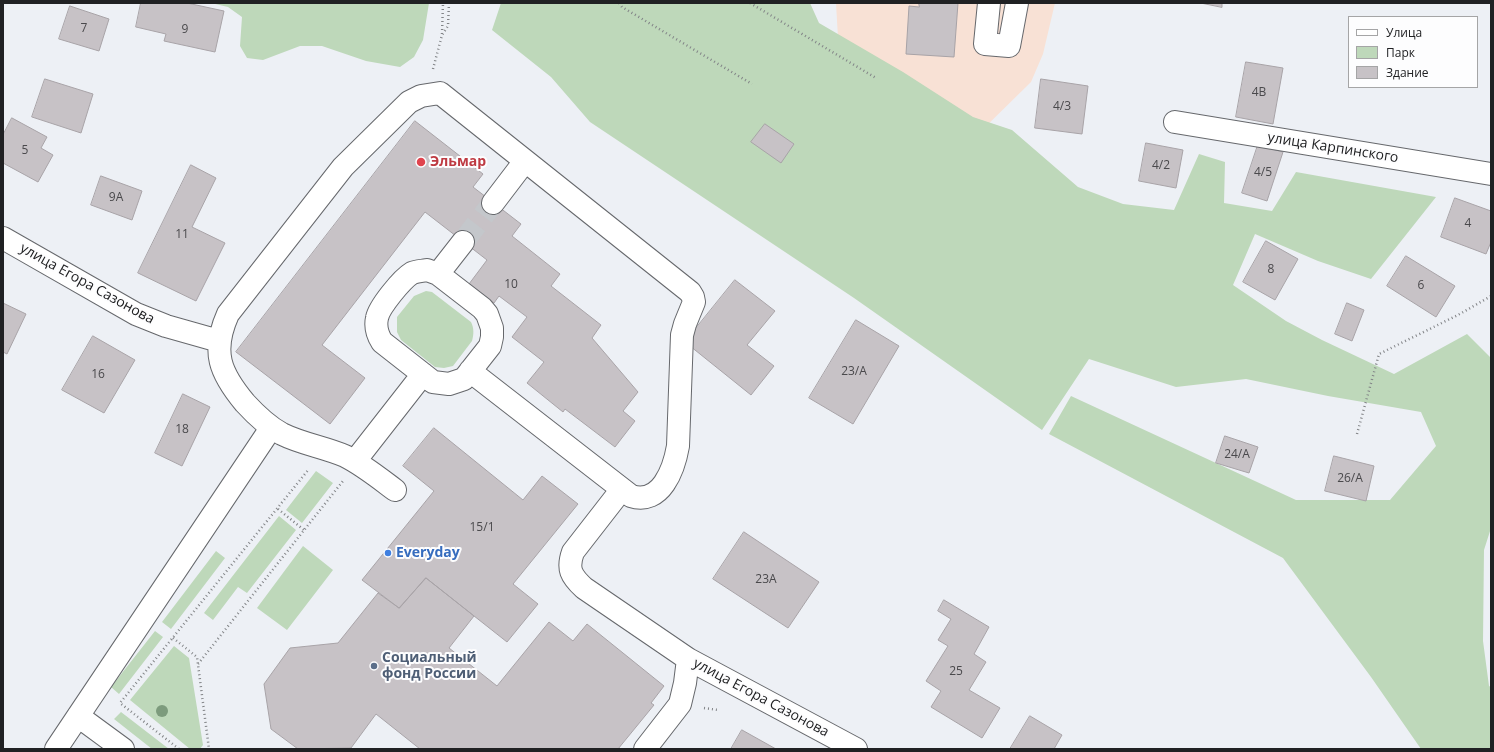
<!DOCTYPE html>
<html>
<head>
<meta charset="utf-8">
<style>
	body { margin:0 }
	#map { position:relative; width:1494px; height:752px; overflow:hidden; background:#edf0f5; font-family:"Open Sans",sans-serif }
	canvas { display:block }
	.frame { position:absolute; inset:0; border:4px solid #202123; pointer-events:none }
	.legend { position:absolute; left:1348px; top:16px; width:130px; height:72px; box-sizing:border-box; background:#fdfdfe; border:1px solid #a5a5a6; margin:0; padding:5px 7px; list-style:none; font-size:12px; color:#202123 }
	.legend li { display:flex; align-items:center; gap:8px; height:20px }
	.legend b { width:20px; border:1px solid #a5a5a6 }
</style>
</head>
<body>
<div id="map">
<canvas width="1494" height="752"></canvas>
<div class="frame"></div>
<ul class="legend">
<li><b style="height:5px;background:#fff"></b>Улица</li>
<li><b style="height:11px;background:#bed8ba"></b>Парк</li>
<li><b style="height:11px;background:#c7c2c6"></b>Здание</li>
</ul>
</div>
<script>
const ctx = document.querySelector('canvas').getContext('2d');
ctx.lineJoin = 'round';
function paint(path, color) { ctx.fillStyle = color; ctx.fill(path, 'evenodd'); }
function stroke(path, color, width, dash) { ctx.strokeStyle = color; ctx.lineWidth = width; ctx.lineCap = dash ? 'butt' : 'round'; ctx.setLineDash(dash || []); ctx.stroke(path); }
function drawText(font, color, halo, rows, align = 'center') {
  ctx.font = font + ' "Open Sans",sans-serif'; ctx.lineWidth = 4; ctx.setLineDash([]); ctx.textBaseline = 'middle'; ctx.strokeStyle = halo; ctx.fillStyle = color; for (const [text, x, y, turn = 0] of rows) {
    ctx.save(); ctx.translate(x, y); ctx.rotate((+turn || 0) * Math.PI / 180); ctx.textAlign = isNaN(turn) ? turn : align; if (halo) ctx.strokeText(text, 0, 0); ctx.fillText(text, 0, 0); ctx.restore();
  }
}
paint(new Path2D(`
	M836 3H1055L1043 54 1031 82 971 141 840 73Z`), '#f8e1d5');
paint(new Path2D(`
	M211 3H429L423 40 414 57 400 67 366 61 322 46H300L263 60 247 58 240 46 242 17 228 7Z
	M501 3H810L819 23 903 72 973 117 1012 130 1078 187 1123 204 1174 210 1199 154 1225 162 1224 203 1272 211 1296 172 1436 197 1371 279 1318 261 1255 234 1233 285 1286 321 1322 340 1394 374 1467 334 1491 358V528L1484 550 1483 641 1489 686 1491 687V749H1421L1371 677 1283 558 1049 434 1071 396 1296 500H1390L1436 446 1421 412 1328 396 1246 379 1176 387 1089 359 1042 430 854 298 590 122 551 77 492 30Z
	M426 291 432 292 471 322C474 328 474 334 472 341L453 366 444 368 435 367 401 340 397 332V317L414 296Z
	M316 471 333 483 302 523 286 510Z
	M279 516 296 530 247 593 238 587 213 620 204 613Z
	M303 546 333 570 287 630 257 608Z
	M216 551 225 558 171 629 162 622Z
	M155 631 163 637 119 694 111 687Z
	M174 646 189 658 203 745 200 749H190L130 700Z
	M121 712 169 749H152L114 719Z`), '#bed8ba');
const building = new Path2D(`
	M141 3H187L224 11 215 52 164 41 166 34 136 27Z
	M919 3H958L954 57 906 54 909 6 919 7Z
	M1201 3H1222V7Z
	M70 6 109 19 99 51 59 39Z
	M1246 62 1283 68 1273 124 1236 117Z
	M45 79 93 94 81 133 32 117Z
	M1041 79 1088 86 1082 134 1035 128Z
	M12 118 47 137 41 148 53 155 38 182 3 163V135Z
	M415 121 483 174 473 187 521 224 512 236 560 274 551 286 601 325 592 338 638 392 623 411 635 421 615 447 565 409 563 412 527 383 544 362 512 337 527 317 499 296 494 303 469 284 487 260 425 212 322 345 365 378 330 424 236 352Z
	M765 124 794 144 781 163 751 142Z
	M1146 143 1183 150 1176 188 1139 181Z
	M1258 145 1283 152 1267 201 1242 193Z
	M191 165 216 178 192 227 225 243 196 301 138 273Z
	M101 176 142 191 132 220 91 205Z
	M1455 198 1491 211V242L1486 254 1441 237Z
	M1266 241 1298 259 1275 300 1243 282Z
	M1406 256 1455 286 1436 317 1387 286Z
	M735 280 775 311 747 345 774 366 751 395 685 342Z
	M3 303 26 314 7 354 3 352Z
	M1347 303 1364 310 1352 341 1335 334Z
	M856 320 899 346 853 424 809 398Z
	M93 336 135 360 104 413 62 390Z
	M183 394 210 407 182 466 155 453Z
	M434 428 523 500 542 476 578 504 513 584 538 604 507 642 426 578 399 608 362 580 434 491 403 466Z
	M1225 436 1258 447 1249 473 1216 463Z
	M1334 456 1374 466 1366 501 1325 491Z
	M744 532 819 582 788 628 713 579Z
	M426 578 474 616 449 648 497 686 549 622 573 641 587 624 664 686 651 703 654 705 618 749H420L376 714 351 748 298 749 271 729 264 684 290 648 338 643 378 593 399 608Z
	M944 600 989 627 974 654 986 662 969 690 1000 708 982 738 931 707 941 691 926 681 948 646 938 640 951 619 938 611Z
	M1030 716 1062 735 1054 749H1010Z
	M742 730 776 749H731Z`);
paint(building, '#c7c2c6');
stroke(building, '#a8a3a7', 1);
stroke(new Path2D(`
	M463 242 493 203`), '#c4c7cb', 22, [22, 11]);
const minor = new Path2D(`
	M989 3 985 44 1009 46 1017 3
	M1175 122 1491 174
	M493 203 525 161
	M3 238 136 314 166 326 219 341
	M427 270 438 274 482 308 487 314 492 328V337L490 346 464 379 449 384 433 382 382 342C377 334 375 327 377 318 379 307 402 279 412 273 417 271 422 271 427 270Z
	M438 274 463 242
	M355 461 423 374
	M622 489 573 552C567 569 571 576 584 588L688 659 685 683 680 704 645 749
	M395 490C379 478 363 465 345 456 324 447 302 444 282 434 267 426 256 415 245 403 220 373 211 352 228 314L343 167 409 102 421 96 440 93 690 292 693 297 694 302 685 324 682 335 678 446C674 469 661 506 631 496L470 371
	M688 659 856 749
	M78 716 123 749
	M56 749 271 428`);
stroke(minor, '#66686c', 24);
stroke(new Path2D(`
	M619 3 622 7 752 84
	M750 3 876 78
	M442 34 443 3
	M433 69 442 35 448 26 449 3
	M1357 434 1379 354 1458 315 1491 296
	M278 509 304 530
	M173 638 197 657 209 749
	M198 664 343 481
	M704 708 718 710
	M179 749 120 703 309 469`), '#828487', 2.5, [1, 3]);
stroke(minor, '#fff', 22);
ctx.fillStyle = '#7d9b7d';
for (const [x, y] of [
	[162,711]
]) { ctx.beginPath(); ctx.arc(x, y, 6, 0, 2 * Math.PI); ctx.fill(); }
for (const [x, y, r, color] of [
	[421,162,5,"#e0444e"],
	[388,553,4,"#3f7fe0"],
	[374,666,4,"#5c6f8a"]
]) { const dot = new Path2D(); dot.arc(x, y, r, 0, 2 * Math.PI); ctx.fillStyle = color; ctx.fill(dot); stroke(dot, '#fdfdfe', 1.5); }
drawText('12px', '#4a494c', null, [
	["7",84,29],
	["9",185,30],
	["4В",1259,93],
	["4/3",1062,107],
	["5",25,151],
	["4/2",1161,166],
	["4/5",1263,173],
	["9А",116,198],
	["4",1468,224],
	["11",182,235],
	["8",1271,270],
	["10",511,285],
	["6",1421,286],
	["23/А",854,372],
	["16",98,375],
	["18",182,430],
	["24/А",1237,455],
	["26/А",1350,479],
	["15/1",482,528],
	["23А",766,580],
	["25",956,672]
]);
drawText('14px', '#202123', '#fdfdfe', [
	["улица Карпинского",1333,148,9],
	["улица Егора Сазонова",87,284,29],
	["улица Егора Сазонова",761,698,28]
]);
drawText('bold 14px', '#be3a42', '#fdfdfe', [
	["Эльмар",430,162]
], 'left');
drawText('bold 14px', '#366cbe', '#fdfdfe', [
	["Everyday",396,553]
], 'left');
drawText('bold 14px', '#4e5e75', '#fdfdfe', [
	["Социальный",382,658],
	["фонд России",382,674]
], 'left');
</script>
</body>
</html>
